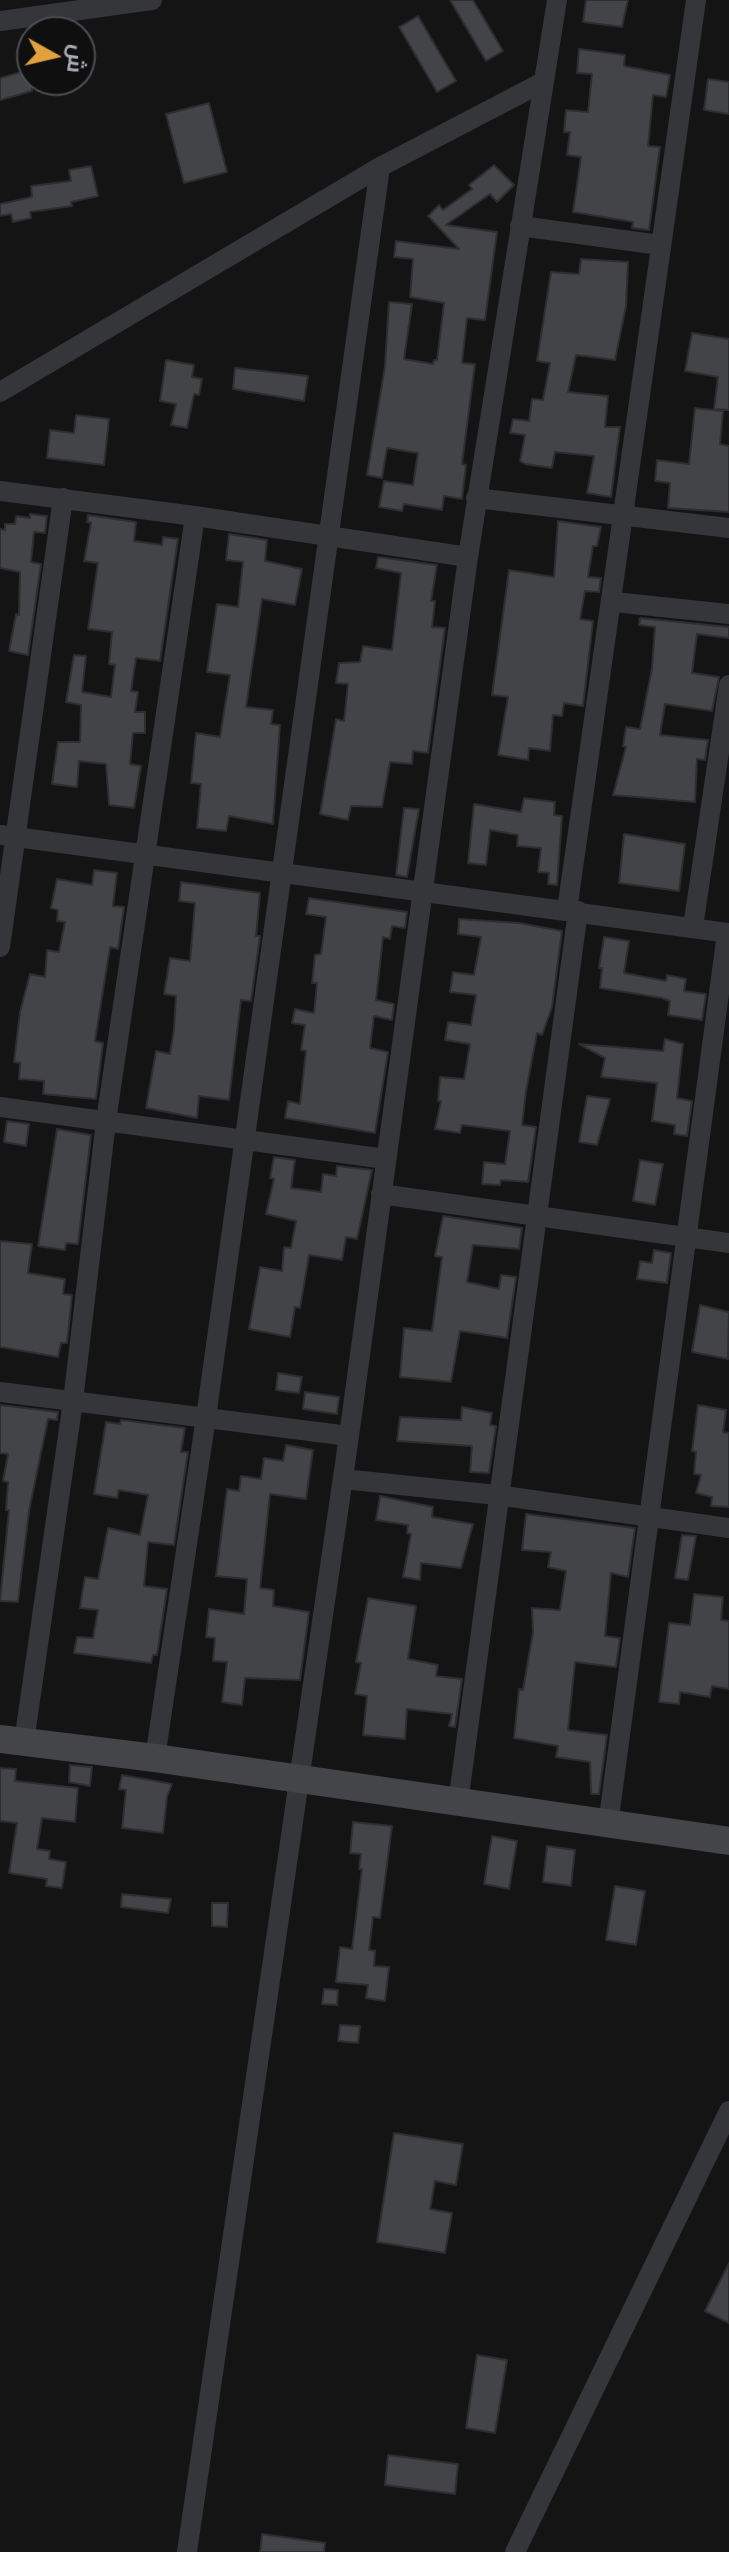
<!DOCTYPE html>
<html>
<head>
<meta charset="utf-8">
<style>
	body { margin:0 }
	#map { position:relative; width:729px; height:2552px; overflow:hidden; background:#141415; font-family:"Exo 2",Cairo,sans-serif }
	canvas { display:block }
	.north { position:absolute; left:16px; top:16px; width:80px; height:80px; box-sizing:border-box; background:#0f0f10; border:2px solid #4b4d52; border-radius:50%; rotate:98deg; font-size:22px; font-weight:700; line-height:32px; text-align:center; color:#a6abb4 }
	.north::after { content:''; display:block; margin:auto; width:28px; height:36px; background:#e1a13f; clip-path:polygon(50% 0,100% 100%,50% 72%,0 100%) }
</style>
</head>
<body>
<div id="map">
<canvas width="729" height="2552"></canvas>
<div class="north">ش</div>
</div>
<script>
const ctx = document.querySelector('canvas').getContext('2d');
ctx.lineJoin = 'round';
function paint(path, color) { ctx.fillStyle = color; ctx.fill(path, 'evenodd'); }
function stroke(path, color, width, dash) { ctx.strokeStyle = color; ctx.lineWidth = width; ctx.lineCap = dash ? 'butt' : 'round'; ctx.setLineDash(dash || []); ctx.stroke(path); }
const building = new Path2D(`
	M450 0H473L503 51 486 61Z
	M586 0H628L622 27 583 22Z
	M418 16 456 81 437 92 399 27Z
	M579 49 625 55 624 66 670 75 666 97 653 95 648 146 660 147 649 230 632 228 633 222 573 212 581 157 567 155 570 132H564L566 110 588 112 592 74 577 73Z
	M32 69V91L0 100V78Z
	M708 79 729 82V114L704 110Z
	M209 103 227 172 184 183 166 114Z
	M494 165 514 185 497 202 490 194 446 225 497 232 485 320 467 318 462 363 475 364 462 464 466 465 462 499 444 496 442 510 404 504 402 511 379 507 384 481 413 485 418 453 387 448 382 478 367 475 385 366 389 302 412 304 404 359 433 364 434 360H437L444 303 410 297 413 259 394 257 396 241 459 249 428 216 439 205 443 210 472 189 469 185Z
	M91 166 98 196 71 202 72 206 30 212 31 218 13 222 11 214 0 216V204L32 197 31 186 71 181 69 170Z
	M581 259 628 262 626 306 615 360 576 355 568 392 608 396 605 427H620L611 497 587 493 594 456 555 452 552 468 525 464 520 461 525 435 510 433 513 419 529 421 532 399 543 400 550 363 537 361 551 272 579 274Z
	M692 333 729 339V410L714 409 718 377 685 371Z
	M166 360 194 365 192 377 202 379 199 395 194 394 187 428 171 425 176 404 160 401Z
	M235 368 308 376 304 401 233 389Z
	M695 408 723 411 720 444 729 446V512L668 508 670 483 655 481 657 460 689 464Z
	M76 415 109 419 104 465 47 458 50 430 74 433Z
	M30 514 47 516 45 533 34 532 31 562 41 564 28 655 9 651 16 614 19 615 20 572 0 568V529L5 530V524H15L16 516 30 518Z
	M88 515 136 522 134 541 162 545 163 537 178 539 160 661 136 658 131 691 138 692 135 712H145V733H133L130 764 141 766 134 808 109 805 106 764 79 761 77 787 52 784 58 742H80L81 705 66 702 74 655 86 656 82 692 111 697 115 665 109 664 112 632 88 629 98 563 84 561 91 523 87 522Z
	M558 521 601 527 597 546H593L588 577 601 578 599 592 585 591 580 619 593 621 583 706 564 703 562 716 553 715 550 751 529 748 528 760 498 755 508 697 492 695 509 570 554 577Z
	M229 534 267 540 265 561 302 569 295 605 262 599 246 707 273 710 271 724 280 725 273 824 229 816 226 831 197 828 201 784 191 783 196 733 220 737 230 675 207 672 217 604 238 607 243 562 226 560Z
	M378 557 437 565 431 601H435L432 627 445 628 428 753 413 751 412 764 390 762 382 807 351 806 348 820 320 814 336 719 344 721 348 684 336 683 339 663 360 662 363 646 392 650 401 573 376 568Z
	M640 618 729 627V638L697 634 692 673 719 677 712 711 665 704 660 735 708 740 705 760 697 759 695 802 613 795 626 747 623 746 626 727 640 729 652 668 655 627 639 625Z
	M524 798 555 802 554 815 562 816 557 885 548 884 549 873 538 872 541 848 517 846 518 835 490 830 486 865 468 863 474 804 521 812Z
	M404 808 419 809 407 877 396 875Z
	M624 834 685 844 679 891 619 883Z
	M94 870 117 873 113 906 124 907 118 949 110 947 95 1041 103 1043 96 1099 43 1094 44 1081 19 1079 20 1063 14 1062 20 1012 30 974 45 977 47 950 59 952 65 922 57 921 58 910 51 908 57 879 92 885Z
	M181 882 260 893 256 936H260L251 1001 241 1000 229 1100 199 1096 197 1118 146 1108 156 1051 170 1054 174 1029 176 996 164 994 170 958 190 961 195 903 179 901Z
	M309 898 407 912 405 928 392 926 390 939 383 937 376 1000 394 1004 392 1020 374 1016 370 1048 388 1052 375 1133 285 1118 288 1101 300 1104 306 1051 301 1050 305 1025 292 1023 295 1009 314 1013 317 983H312L315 955 321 954 326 917 306 914Z
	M459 919 519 923 562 931 552 1007 542 1035 537 1033 526 1091 522 1125 536 1127 528 1182 501 1180 500 1185 482 1184 484 1162 505 1164 510 1131 462 1125 460 1133 435 1129 441 1101H438L440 1077 464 1079 470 1044 445 1040 448 1022 471 1025 476 995 450 992 453 972 474 975 481 937 458 934Z
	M604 937 629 941 624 973 666 981 667 975 686 979 684 991 706 994 702 1020 668 1015 670 1001 662 998 600 988 602 968H599Z
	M665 1039 683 1044 677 1098 692 1101 687 1136 674 1134 675 1125 652 1121 657 1083 601 1077 605 1058 579 1044 663 1051Z
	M587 1096 610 1099 597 1145 579 1142Z
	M7 1121 29 1124 26 1146 4 1142Z
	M57 1129 91 1135 78 1244 66 1243 65 1250 38 1246Z
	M274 1157 295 1160 291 1188 321 1192 323 1174 336 1176 337 1166 372 1170 357 1239 346 1237 342 1260 309 1255 300 1308 295 1307 290 1337 249 1329 260 1267 282 1271 284 1247 291 1248 296 1221 266 1214 274 1179 270 1178Z
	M640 1160 663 1164 655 1205 633 1201Z
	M443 1216 522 1228 519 1249 473 1245 467 1282 499 1289 501 1275 516 1277 507 1338 460 1331 451 1382 400 1377 404 1328 432 1331 442 1257 435 1256Z
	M0 1241 32 1244 28 1273 65 1279 63 1294 72 1295 67 1343H61L58 1357 0 1347Z
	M654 1250 671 1253 667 1283 637 1279 640 1261 652 1263Z
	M700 1305 729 1312 728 1359 692 1352Z
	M278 1373 302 1377 299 1393 276 1390Z
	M305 1392 339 1397 337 1414 303 1409Z
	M0 1405 58 1412 57 1420 48 1419 29 1511 18 1602 0 1601 9 1510H6L8 1482 3 1481 8 1454 0 1453Z
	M698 1405 726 1410 723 1432 729 1433V1507L711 1506 712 1497 696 1493 701 1475 694 1474 696 1452 692 1451Z
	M462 1407 492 1413 490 1425 496 1426 489 1473 470 1472 472 1446 397 1441 400 1417 461 1420Z
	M121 1420 185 1428 181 1452H188L174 1545 148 1542 144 1586 167 1589 157 1655H153L151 1663 74 1653 77 1637 93 1638 98 1610 80 1608 82 1594 85 1577 98 1579 108 1528 140 1535 148 1495 119 1490 117 1498 94 1494 106 1422 120 1424Z
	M286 1445 313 1450 306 1499 270 1494 260 1588 274 1590 273 1606 309 1612 300 1680 245 1678 242 1705 222 1702 227 1662 213 1661 215 1638 206 1637 209 1609 244 1614 247 1579 216 1576 227 1489 239 1491 241 1476 261 1479 264 1458 283 1461Z
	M380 1496 433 1507 432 1517 473 1524 461 1568 421 1563 420 1580 403 1577 411 1534 407 1533 408 1525 376 1520Z
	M526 1514 635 1528 628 1577 611 1573 605 1636 620 1638 616 1667 575 1662 568 1730 607 1735 599 1794H591L590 1762 556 1757 558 1746 514 1738 519 1689 523 1690 533 1632 532 1608 560 1610 566 1571 548 1567 551 1552 522 1550Z
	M682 1535 696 1536 688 1580 675 1578Z
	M694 1594 723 1597 721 1620 729 1621V1689L712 1686 710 1697 680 1692 679 1704 659 1702 669 1623 690 1625Z
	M368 1598 416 1606 408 1659 438 1665 436 1676 462 1679 455 1727 449 1726 452 1714 407 1709 405 1739 363 1735 367 1696 355 1694 361 1663 356 1662Z
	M70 1765 92 1767 90 1786 69 1782Z
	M0 1768 16 1769 15 1781 78 1788 75 1822 42 1818 37 1849 50 1851 49 1859 66 1862 62 1888 46 1886 47 1879 9 1873 17 1823 0 1821Z
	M122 1775 172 1784 167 1797 163 1833 122 1828 126 1790 119 1789Z
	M353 1822 392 1826 380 1918 373 1917 369 1950 375 1951 374 1966 389 1967 385 2001 366 1998 368 1985 336 1982 340 1947 352 1949 362 1869H359L361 1854 350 1853Z
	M492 1836 517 1841 509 1889 484 1884Z
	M547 1846 575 1850 571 1886 543 1882Z
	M615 1886 645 1891 636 1945 606 1940Z
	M122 1894 171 1899 168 1913 121 1907Z
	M212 1903H228L227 1927 212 1926Z
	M324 1989 338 1990 337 2005 322 2004Z
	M340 2025 360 2026 358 2043 338 2041Z
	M394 2133 463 2144 456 2185 435 2181 430 2209 452 2213 445 2253 377 2242Z
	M729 2263V2323L705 2311Z
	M477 2355 507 2360 495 2433 466 2428Z
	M388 2455 458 2464 455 2494 385 2485Z
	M262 2534 325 2543 324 2552H260Z`);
paint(building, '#434448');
stroke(building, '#2e2e31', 2);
stroke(new Path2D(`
	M0 21 152 0
	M520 226 660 245
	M0 392 380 167 541 83
	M0 491 195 516 468 557
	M476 498 729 528
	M614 602 729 614
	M0 835 729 933
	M567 910 696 0
	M693 927 729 685
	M0 947 63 498
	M0 1107 386 1159
	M381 1194 729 1243
	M0 1392 349 1436
	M343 1479 497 1495 729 1528
	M24 1742 73 1401 106 1121 195 516
	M155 1758 206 1417 380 167
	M458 1803 578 911
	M608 1825 727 933
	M187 2552 349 1436 468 557 557 0
	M515 2552 729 2111`), '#35363a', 20);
stroke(new Path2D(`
	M0 1739 155 1758 729 1841`), '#434549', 28);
</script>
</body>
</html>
